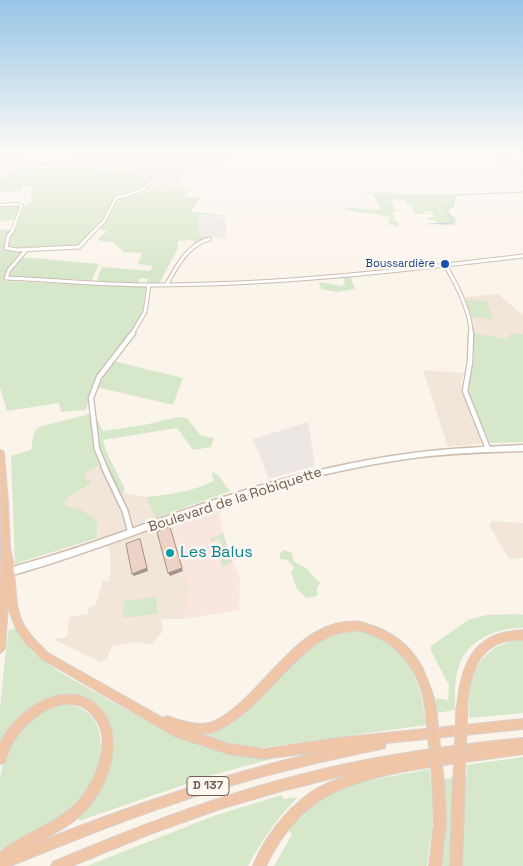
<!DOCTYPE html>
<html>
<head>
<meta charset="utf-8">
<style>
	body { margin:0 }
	canvas { display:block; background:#fbf4eb }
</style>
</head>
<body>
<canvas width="523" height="866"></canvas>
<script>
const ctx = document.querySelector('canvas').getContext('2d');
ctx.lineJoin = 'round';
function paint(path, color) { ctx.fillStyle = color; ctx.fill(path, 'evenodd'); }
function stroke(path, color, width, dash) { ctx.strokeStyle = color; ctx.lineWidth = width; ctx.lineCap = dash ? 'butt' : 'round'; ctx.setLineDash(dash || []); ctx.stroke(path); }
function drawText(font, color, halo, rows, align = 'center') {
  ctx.font = font + ' "Space Grotesk",sans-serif'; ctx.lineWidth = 5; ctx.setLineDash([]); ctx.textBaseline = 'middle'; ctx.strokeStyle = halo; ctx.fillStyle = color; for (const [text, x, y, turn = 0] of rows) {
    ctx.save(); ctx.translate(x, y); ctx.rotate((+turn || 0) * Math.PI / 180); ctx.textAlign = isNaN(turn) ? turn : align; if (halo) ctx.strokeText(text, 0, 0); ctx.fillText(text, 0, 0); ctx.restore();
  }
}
paint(new Path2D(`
	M112 152 104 160 74 164 81 153Z
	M139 152H217L218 154 228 155 223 164H191L176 186H195L191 190 139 192 153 178 137 177V171L129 170Z
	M494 152H523V178L517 167 496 166 495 158 518 159 521 155Z
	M498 294 523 315V334L511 333 507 339 474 333 465 297Z
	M423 370 464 373 461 382 462 393 484 443 448 447Z
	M104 464 118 495 124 493 146 497 156 517 173 525 190 590 185 619H161L163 631 151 645 137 642 112 646 108 654V658L100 662 53 639 67 637 69 617 88 614 89 607 96 604 103 580 109 582 111 568 110 549 97 538 98 532 64 504 68 497 88 487 84 477 87 471Z
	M492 521 523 523V558L509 559 489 525Z`), '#f2e6da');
paint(new Path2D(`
	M218 508 223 533 240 580 239 610 185 619 190 590 173 525Z`), '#fae6e0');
paint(new Path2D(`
	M199 215 226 217V238H204L199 242Z
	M308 422 315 466 269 479 253 439Z`), '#ece7e3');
paint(new Path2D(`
	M94 163H107L98 173 137 171 138 177 153 176 139 192 116 197 101 223 79 245 17 249 7 245C9 238 12 235 15 230 21 220 18 207 31 202L32 185H24L21 191 11 192 0 191V180L17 169H43Z
	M191 190 182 197H201L191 211 227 216 199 215V236L208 237 197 243 192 240 178 241V248L159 284H147L148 279 140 278 137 284 98 281V276L102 267 150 271 153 266 138 264 142 253 124 252 114 243 97 240 107 231 98 229 105 223 118 198 137 195 144 191Z
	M360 192 456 195 454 206 448 211 451 215 456 217 455 225H441L433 220H429L428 218 435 217 431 211H423L427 214H415L412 210 413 207 406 203V200H390L395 209 401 211H395L392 215 396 217 392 220 398 221 399 227 390 225 387 218H390L389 216 387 217C374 212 357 214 343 208 346 207 373 210 381 210L373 194Z
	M21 205 14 220 0 222V206Z
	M12 229 8 235 3 250H19L24 253C17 261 3 270 4 281L146 287 142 314 138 323 111 356 91 388 86 410 61 412 59 403 7 411 0 388V230Z
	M22 257 99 264 92 280 8 277 10 270Z
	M350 275 355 289 337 292 321 289 319 282 341 286 345 284 343 277Z
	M466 300 487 301 493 319 472 317Z
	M474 333 507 339 511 333 523 334V442L490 443 467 392 474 358Z
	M113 361 183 378 173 405 96 387Z
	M89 414 93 425 95 448 93 449 95 450 100 465 87 472 84 477 85 479 92 481C85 492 70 491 64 504L73 509 79 508 97 521V538L15 564 11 456 31 450 34 432 39 427Z
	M178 417 187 418 200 435 214 438 211 447 193 450 177 428 103 440 106 451 124 487V493L118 495 104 464 98 444 96 421 99 422 102 431 144 425Z
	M212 472 218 475 230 491 156 518 146 497C169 495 193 491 214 481Z
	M223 533 232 562 223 567 214 550 222 545 219 538 211 542 210 539Z
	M284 550 292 553 293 561 306 568 320 583 317 588V596L306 598 297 589 291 572 294 568 288 560 280 559V553Z
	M157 597V614L123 618 124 601Z
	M516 614 523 615V628C498 627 467 640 459 666 454 680 455 695 455 710L436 713V698L448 700 449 685 431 651V646L468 620 487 615Z
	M16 628 33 653 63 674 175 737 271 759 205 777 199 781 189 783 79 821 78 817 101 787 106 717C89 689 52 688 29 710 19 720 10 734 0 746V707L7 639 9 630Z
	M343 630C402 630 421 673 426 725L260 748 234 745 206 736V734C247 726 270 681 300 656 314 644 327 637 343 630Z
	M523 639V713L469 718C467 677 477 645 523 639Z
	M67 704C83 707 95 715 99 732 113 794 46 828 0 850 0 827 0 803 0 780 3 745 31 708 67 704Z
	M523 757V866H461L464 782 467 776 466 765Z
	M430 769 433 819 427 866H274L292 835 289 829C303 814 319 798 338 790 367 779 400 775 430 769Z
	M453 778 449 866H440L442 779Z
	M282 795 283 799 298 797C277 818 262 840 248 866H87L216 815Z`), '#d7e7ca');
stroke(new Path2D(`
	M429 224 453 223 446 208 453 203 454 195 523 192`), '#a8ced4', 1);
const minorFar3 = new Path2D(`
	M0 163 29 152
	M0 205 18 204 22 206 12 231
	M94 231 104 221 116 198C134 193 146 192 156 174L154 167 163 157`);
const minorFar2 = new Path2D(`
	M13 230 8 237 6 248 17 250 79 247 95 230
	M27 249 9 270 6 278C54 280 102 285 150 285 275 285 399 271 523 256
	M445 265C457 285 471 311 471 334
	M167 284C177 265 188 245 209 239
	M132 334 145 312 149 285`);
const minorFar1 = new Path2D(`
	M471 333 470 362 465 391 488 449
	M105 468 97 449 91 398 99 377 133 333`);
const minor = new Path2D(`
	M104 467 125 511 131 533`);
const tertiary = new Path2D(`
	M0 168C69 168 138 158 207 152`);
const secondary = new Path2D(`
	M523 445V451C486 452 450 453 413 458 353 466 293 481 235 499 162 523 91 553 16 574L13 573 12 570 13 567 16 566C91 546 162 516 236 493 293 475 353 461 413 453 450 448 486 447 523 445Z`);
const trunk = new Path2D(`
	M0 450 3 451 4 453 8 502 10 548 13 562 17 605 20 617 25 627 34 639 48 653 163 718 167 716C181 721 200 728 215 721 261 698 293 626 346 622 351 622 357 621 361 622 366 623 371 626 376 627 397 635 412 648 423 669 427 679 439 705 435 716L431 717 427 716C425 711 425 706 424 701 422 691 419 681 414 672 404 655 391 642 372 635 369 634 365 632 361 631 357 630 351 631 346 632 305 635 268 700 232 722 222 729 213 734 200 734L229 744 264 749 337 738 523 719V729L386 743 385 748 381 749C332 759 284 770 236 784 159 806 84 836 10 866H0V852C26 831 60 824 82 797 96 779 110 744 98 723 76 684 33 712 15 739 10 746 7 755 4 763L0 764C0 759 0 751 0 745 3 733 18 717 28 710 50 693 82 685 102 711 107 717 111 726 112 735 116 759 105 786 90 805 75 824 55 833 34 844 128 806 224 774 322 751L264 759 229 754 174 736 42 659C23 642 14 630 8 605L5 648 3 651 0 653V592L1 551Z
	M523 630V640C518 640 512 640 507 641 476 647 469 680 467 707L466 711 462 712 458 711 457 707C460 673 469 639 507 632 512 631 518 631 523 630Z
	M523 738V754C482 760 442 764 401 772 373 778 343 785 319 801 295 817 278 841 266 866H253C264 838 286 810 310 793 323 784 338 779 353 773L278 792 220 809 150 834 72 866H51L53 862C126 831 200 802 277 781 357 758 440 746 523 738Z
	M459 771 463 773 465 777 462 866H450L453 777 455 773Z
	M438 774 442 776 444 780 446 822 441 866H429L434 822 432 780 434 776Z`);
stroke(minorFar3, '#ccbcb1', 4);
stroke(minorFar2, '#ccbcb1', 5);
stroke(minorFar1, '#ccbcb1', 7);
stroke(minor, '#ccbcb1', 8);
stroke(tertiary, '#ccbcb1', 4);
stroke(secondary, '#d0beb2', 3);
stroke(trunk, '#d8d1ce', 2);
stroke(minorFar3, '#fff', 2.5);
stroke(minorFar2, '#fff', 3);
stroke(minorFar1, '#fff', 4.5);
stroke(minor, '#fff', 5);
stroke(tertiary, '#fff', 2.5);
paint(secondary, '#fff');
paint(trunk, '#f0c6a9');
const trunkBridge = new Path2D(`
	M431 712 438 780
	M459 777 462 707`);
stroke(trunkBridge, '#d8d1ce', 13, []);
stroke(trunkBridge, '#f0c6a9', 11);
paint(new Path2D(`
	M170 527 183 571 170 576 168 573Z
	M140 539 148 571 134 576 132 574Z`), '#a6948a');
const building = new Path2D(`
	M170 527 182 568 168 573 157 532Z
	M140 539 147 568 132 574 126 544Z`);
paint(building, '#edd3c5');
stroke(building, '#a6948a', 1);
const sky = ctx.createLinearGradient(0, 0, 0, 273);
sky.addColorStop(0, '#98c5e6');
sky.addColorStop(0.56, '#fdfaf6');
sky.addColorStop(1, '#fdfaf600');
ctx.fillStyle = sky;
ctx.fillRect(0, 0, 523, 273);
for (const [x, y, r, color] of [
	[445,264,5,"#1a4fb4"],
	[170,553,5,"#0f9aa8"]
]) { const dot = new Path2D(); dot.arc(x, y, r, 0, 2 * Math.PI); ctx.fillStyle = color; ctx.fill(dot); stroke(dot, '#fdf8f1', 2); }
drawText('11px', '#164399', '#fdf8f1', [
	["Boussardière",435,264]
], 'right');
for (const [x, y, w] of [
	[208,786,42]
]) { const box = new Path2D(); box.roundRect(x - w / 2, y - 9.5, w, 19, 4); ctx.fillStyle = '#fdf8f1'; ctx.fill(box); stroke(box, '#735b50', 1); }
drawText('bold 12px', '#735b50', null, [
	["D 137",208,786]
]);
drawText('14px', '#735b50', '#fdf8f1', [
	["Boulevard de la Robiquette",235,500,-18]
]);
drawText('16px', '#0d838f', '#fdf8f1', [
	["Les Balus",180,553]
], 'left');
</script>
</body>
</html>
